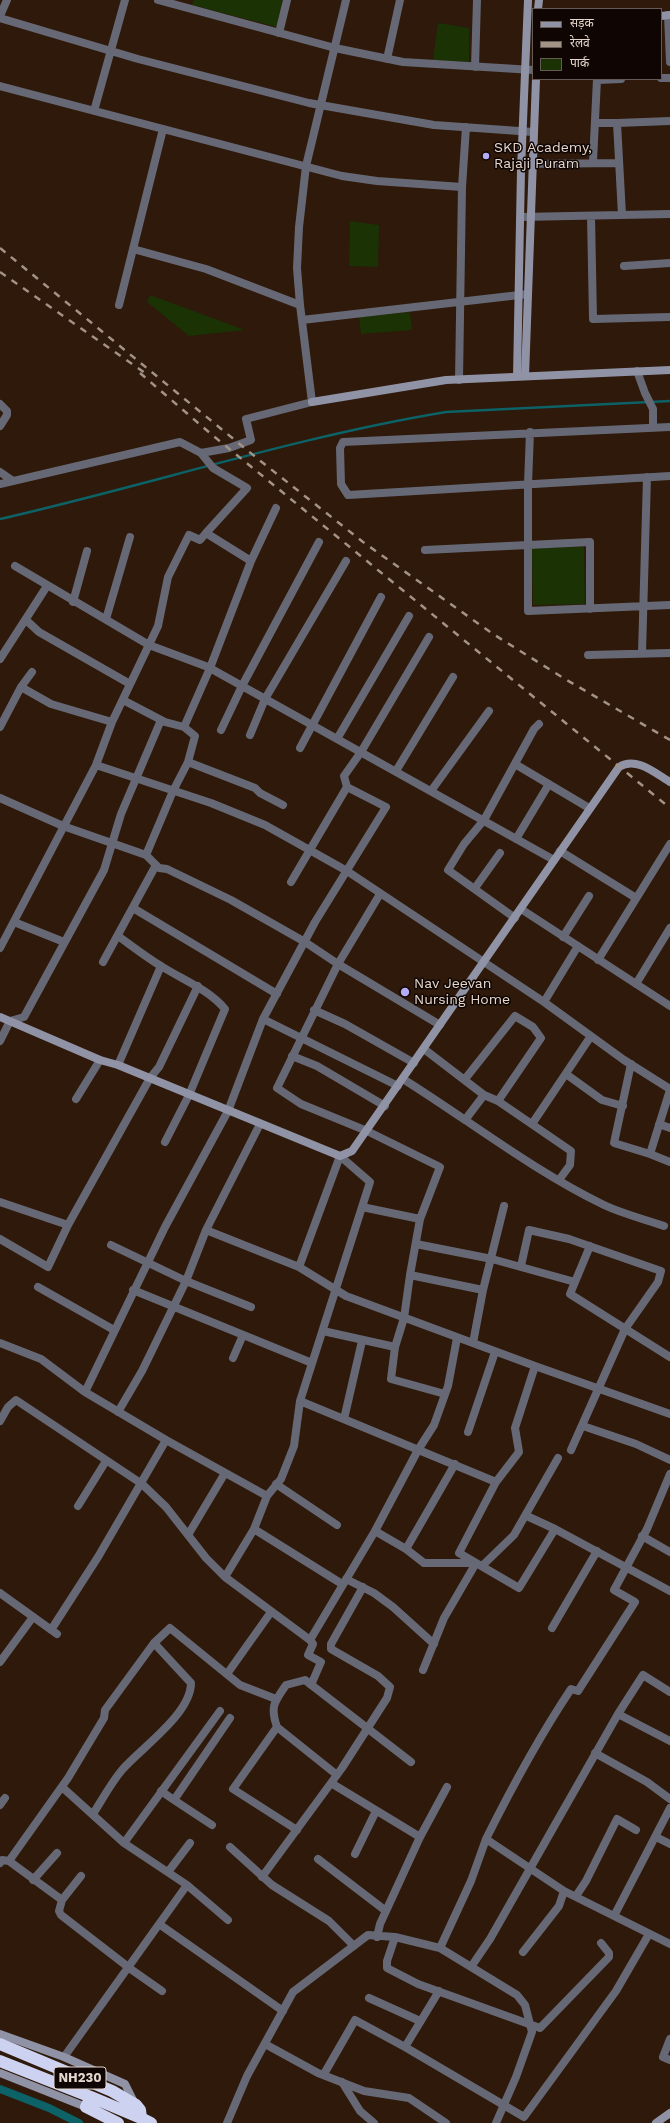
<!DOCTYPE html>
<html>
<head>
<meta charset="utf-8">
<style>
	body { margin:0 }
	#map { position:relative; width:670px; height:2123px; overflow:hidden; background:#2e190a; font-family:"Work Sans","Noto Sans Devanagari",sans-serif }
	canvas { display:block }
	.legend { position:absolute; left:532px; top:8px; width:130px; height:72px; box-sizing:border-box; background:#0f0603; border:1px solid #655a54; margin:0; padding:5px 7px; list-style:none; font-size:12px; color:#e6d7ce }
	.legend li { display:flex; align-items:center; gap:8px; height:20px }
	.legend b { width:20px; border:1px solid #655a54 }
</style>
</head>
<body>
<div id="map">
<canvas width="670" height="2123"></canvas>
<ul class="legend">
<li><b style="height:5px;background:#9093a6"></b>सड़क</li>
<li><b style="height:5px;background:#a39286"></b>रेलवे</li>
<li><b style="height:11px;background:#1a3204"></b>पार्क</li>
</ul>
</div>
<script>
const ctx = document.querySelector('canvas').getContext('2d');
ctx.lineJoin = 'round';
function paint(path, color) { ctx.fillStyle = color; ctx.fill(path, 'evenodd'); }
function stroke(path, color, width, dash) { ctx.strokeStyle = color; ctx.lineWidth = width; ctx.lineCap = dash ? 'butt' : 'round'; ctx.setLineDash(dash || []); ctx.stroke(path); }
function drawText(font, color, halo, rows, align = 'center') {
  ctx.font = font + ' "Work Sans",sans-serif'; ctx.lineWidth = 3; ctx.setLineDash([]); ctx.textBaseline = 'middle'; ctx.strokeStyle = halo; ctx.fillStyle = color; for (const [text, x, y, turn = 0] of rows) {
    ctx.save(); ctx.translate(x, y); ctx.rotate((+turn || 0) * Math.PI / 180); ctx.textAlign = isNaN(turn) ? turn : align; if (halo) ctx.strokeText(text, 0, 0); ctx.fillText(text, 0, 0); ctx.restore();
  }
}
paint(new Path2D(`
	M194 0H282L277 27 192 5Z
	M438 23 469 28V62L433 60Z
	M350 221 379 225 378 267 349 266Z
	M150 295 245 330 189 336 147 302Z
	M410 312 412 330 361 334 359 317Z
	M584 547 585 604 533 605 532 548Z`), '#1a3204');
stroke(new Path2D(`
	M0 519C149 485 295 437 446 412L670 401`), '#0c6266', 2.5);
stroke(new Path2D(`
	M0 2089 49 2108 79 2123`), '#0c6266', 8);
stroke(new Path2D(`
	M158 0 335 48 403 62 533 70
	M668 15 670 62
	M0 16 7 0
	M0 18 138 59 309 103 434 125 533 132
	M279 33 287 0
	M387 59 400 0
	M475 67 477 0
	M661 78H670
	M597 80 621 79
	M0 86 342 176 377 181 462 187
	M94 111 125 0
	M595 123H617L622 215
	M617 123 670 121
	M593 162 597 79
	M522 164 619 163
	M591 216 593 319 670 317
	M521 217 670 214
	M133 249 206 269 300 305
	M624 266 670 263
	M119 305 163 129
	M302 320 528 294
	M637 371 645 393 653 409V427
	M459 380 462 187 466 127
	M0 404 7 411V415L0 426
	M670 427 343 442 340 448 341 484 348 495 670 476
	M530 432 528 484V611L670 605
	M201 453 229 448 251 440 246 419 312 402 300 305 297 268 299 227 306 166 346 0
	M0 472 13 481
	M0 484 180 442 201 453 213 468 247 488 206 533 251 561 276 508
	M425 550 590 542V609
	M15 566 149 645 208 667 554 860
	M73 602 87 551
	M106 619 130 537
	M26 620 39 632 130 684
	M642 653 647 477
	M588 655 670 653
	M0 659 47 586
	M21 687 51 704 112 722
	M123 700 165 722 184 727 195 736 188 762 173 791 146 855
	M0 727 21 687 32 672
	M184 727 210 668 251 561
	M221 730 242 686 319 542
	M250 735 265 699 346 561
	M337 739 409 616
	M300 748 381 597
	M188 762 255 788 260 793 283 805
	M515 764 589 808
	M96 765 211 803 265 825 347 871 544 1002 624 1060 670 1089
	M396 771 453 677
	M431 791 489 711
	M0 798 63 826 146 855 159 868 167 869 231 900 305 942 338 964 440 1025
	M516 839 549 784
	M560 851 636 898
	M291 882 347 787
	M475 888 500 853
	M380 894 338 964 277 1088 301 1104 367 1131 440 1167 420 1219 410 1275 404 1318 395 1347 391 1379 445 1394
	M133 908 277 994
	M521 909 670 1006
	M515 918 448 870 464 844 484 820 534 729 539 724
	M14 922 64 942
	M118 936C132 946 146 957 161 966 183 980 208 989 225 1009L189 1095 165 1142
	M563 937 589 896
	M0 948 96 765 112 722 158 626 168 577 189 535 200 540 206 533
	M598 960 670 844
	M103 962 156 865
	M636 984 670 928
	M544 1002 578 946
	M314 1010 345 1024 414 1063
	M263 1019 398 1086
	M0 1041 10 1021 24 1017 104 870 121 814 161 720
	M424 1049 484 1095 498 1101 571 1151 570 1165 559 1180
	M292 1056 317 1066 385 1106
	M631 1064 614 1143 650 1154
	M118 1065 161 966
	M566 1074 602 1100 623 1106
	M403 1079C470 1121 532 1170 604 1205 623 1214 644 1219 664 1226
	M465 1079 515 1016 533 1027 541 1038 498 1101
	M670 1090 650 1154 670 1162
	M76 1099 100 1060
	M465 1120 484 1095
	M532 1124 591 1036
	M659 1124 670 1128
	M0 1202 68 1225
	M362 1207 420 1219
	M206 1230 299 1267 346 1296 535 1366 670 1414
	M0 1239 48 1267 68 1225 150 1078 159 1067 198 986
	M416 1244 492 1259 575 1282
	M111 1245 186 1281 251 1307
	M590 1246 570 1294 670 1357
	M521 1266 529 1230 569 1239 661 1271 658 1282 625 1329 571 1450
	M299 1267 340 1156 370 1182 300 1401 496 1482 459 1553 519 1588 555 1529 670 1591
	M410 1275 483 1290
	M38 1287 114 1330
	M133 1290 312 1363
	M323 1331 395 1347
	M0 1343 41 1359 85 1392
	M473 1343 483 1290 504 1206
	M233 1358 243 1335
	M118 1412 142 1371 186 1281 206 1230 260 1124
	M344 1419 362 1341
	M0 1421 8 1407 16 1400 142 1484 166 1507 206 1558 225 1577 310 1640 375 1531 418 1450 434 1425 448 1386 457 1338
	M583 1426 636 1444 670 1460
	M468 1432 495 1352
	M166 1440 267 1496 281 1479 294 1446 300 1401
	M496 1482 519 1452 515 1428 535 1366
	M276 1484 337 1525
	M78 1506 106 1461
	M529 1517 555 1529
	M254 1529 342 1584
	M375 1531 406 1549 424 1563H476
	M188 1535 225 1473
	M642 1536 670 1552
	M406 1549 455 1464
	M482 1566 514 1535 558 1458
	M225 1577 254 1529 267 1496
	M346 1579 374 1593 393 1607 434 1644
	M0 1593 57 1634
	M552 1628 597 1551
	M51 1630 98 1557 166 1440 85 1392 165 1227 228 1111 263 1019 315 922 386 807 347 787 344 776 361 752 429 637
	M310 1640 313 1644 308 1655 321 1662 311 1685
	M0 1662 33 1617
	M423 1670 444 1618 476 1563
	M227 1674 271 1612
	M618 1714 670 1741
	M277 1727C270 1707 274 1702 286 1685L305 1680 411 1762
	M595 1753 647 1782 670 1799
	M331 1783 420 1837
	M62 1787 124 1843 187 1885 228 1920
	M161 1791 174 1800
	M0 1805 5 1798
	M93 1814C102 1800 111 1783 122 1770 141 1748 191 1714 191 1683L154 1643
	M212 1825 174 1800 230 1718
	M297 1830 233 1789 277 1727 337 1775
	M656 1837 670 1844
	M486 1839C512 1787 539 1737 571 1689L578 1691 635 1602 614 1590 647 1529 670 1474
	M124 1843 220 1711
	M230 1847 272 1885 329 1921 354 1946
	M355 1854 376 1811
	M318 1859 386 1911
	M9 1861 62 1900
	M0 1863 2 1860 9 1861 68 1778 104 1718 105 1710 154 1643 170 1628 240 1685 276 1699
	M168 1872 190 1843
	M81 1876 62 1900 59 1911 61 1915 132 1970 162 1991
	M262 1877 342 1768 387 1698 390 1687 378 1676 331 1649V1644L363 1587
	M33 1880 57 1853
	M576 1896 586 1881 617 1819 636 1830
	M614 1916 670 1808
	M159 1924 283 2011
	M377 1937 380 1924 420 1837 447 1787
	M395 1937 387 1961V1968L418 1984 540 2028 609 1957V1953L601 1943
	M440 1948 517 1995 525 2005 532 2032 516 2077 496 2123
	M523 1952 559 1906 564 1891
	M471 1967 490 1939 618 1714 643 1675 670 1692
	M369 1998 420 2021
	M670 2039 663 2057 670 2060
	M265 2044 318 2073 364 2091 409 2098 446 2123
	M405 2047 439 1991
	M64 2057 187 1885
	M324 2074 355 2020 405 2047 524 2117 616 1991 649 1934
	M342 2082 360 2111 374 2123
	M227 2123 247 2076 293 1992 368 1935 395 1937 440 1948 471 1881 486 1839 564 1891 670 1944`), '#666975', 8);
stroke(new Path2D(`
	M538 9 539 0
	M661 16 670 15
	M525 376 536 79
	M517 377 521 170 528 0
	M312 402 446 380 670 370
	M0 1017 100 1060 118 1065 340 1156 352 1151 619 767C636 756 655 773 670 782
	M0 2034 64 2057 125 2084 135 2104
	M0 2073 86 2107
	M656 2123 670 2113`), '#9093a6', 8);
stroke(new Path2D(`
	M0 2044 112 2091 136 2105 140 2110 141 2118 151 2123
	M0 2061 91 2097 86 2107 118 2123
	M91 2097 141 2118`), '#cdd2f0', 12);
stroke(new Path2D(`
	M0 248 258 459 363 542 493 634 565 679 670 740
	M0 272 148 375
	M140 373 211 434 670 808`), '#a39286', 2.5, [7, 7]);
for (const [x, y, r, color] of [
	[486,156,4,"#b5acf8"],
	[405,992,5,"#b5acf8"]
]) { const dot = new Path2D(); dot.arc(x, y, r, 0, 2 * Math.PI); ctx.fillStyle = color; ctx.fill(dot); stroke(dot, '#0f0603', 1.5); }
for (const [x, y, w] of [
	[80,2078,52]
]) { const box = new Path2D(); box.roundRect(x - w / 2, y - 11, w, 22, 3); ctx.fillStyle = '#0f0603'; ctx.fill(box); stroke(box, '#e6d7ce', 1); }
drawText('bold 13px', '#e6d7ce', null, [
	["NH230",80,2078]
]);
drawText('14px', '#e6d7ce', '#0f0603', [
	["SKD Academy,",494,148],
	["Rajaji Puram",494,164],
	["Nav Jeevan",414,984],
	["Nursing Home",414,1000]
], 'left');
</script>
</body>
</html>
